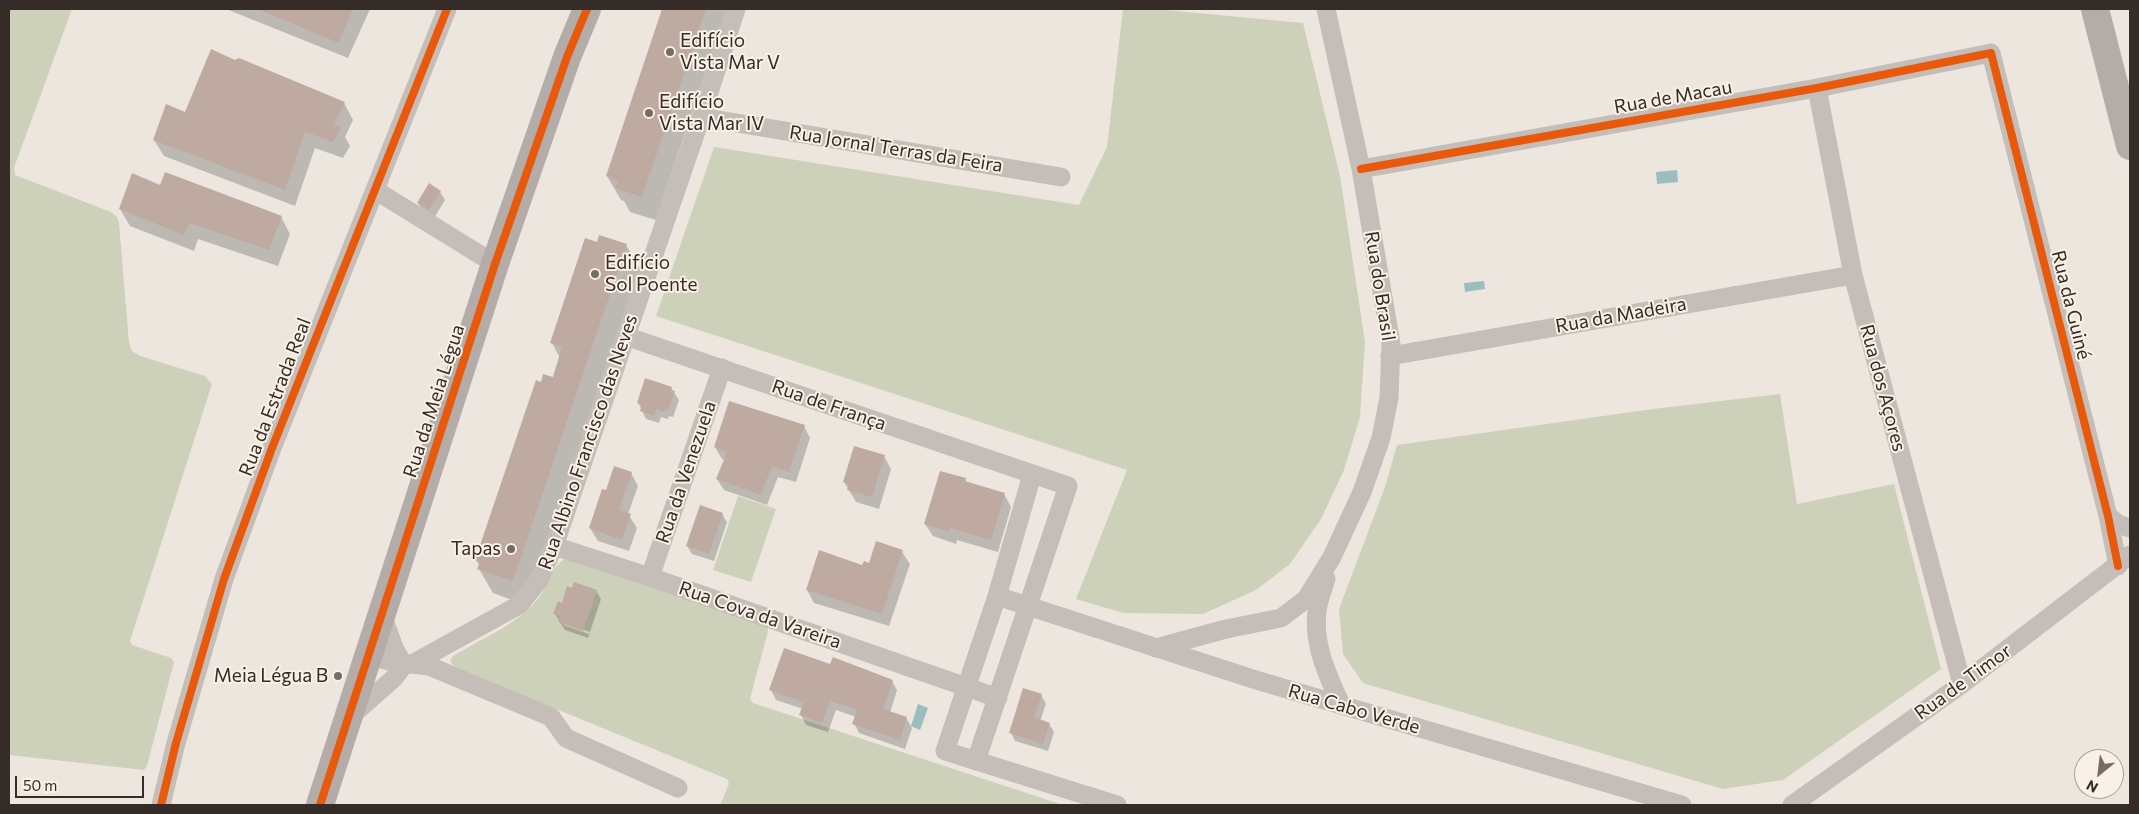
<!DOCTYPE html>
<html>
<head>
<meta charset="utf-8">
<style>
	body { margin:0 }
	#map { position:relative; width:2139px; height:814px; overflow:hidden; background:#ece6df; font-family:Commissioner,sans-serif }
	canvas { display:block }
	.frame { position:absolute; inset:0; border:10px solid #352b27; pointer-events:none }
	.north { position:absolute; left:2074px; top:749px; width:50px; height:50px; box-sizing:border-box; background:#f9f0e6; border:1px solid #aba19a; border-radius:50%; rotate:209deg; font-size:14px; font-weight:700; line-height:20px; text-align:center; color:#352b27 }
	.north::after { content:''; display:block; margin:auto; width:18px; height:22px; background:#756c67; clip-path:polygon(50% 0,100% 100%,50% 72%,0 100%) }
	.scale { position:absolute; left:15px; top:776px; width:129px; height:22px; box-sizing:border-box; border:2px solid #352b27; border-top:0; padding-left:6px; font-size:15px; line-height:18px; white-space:nowrap; color:#352b27; -webkit-text-stroke:4px #f9f0e6; paint-order:stroke }
</style>
</head>
<body>
<div id="map">
<canvas width="2139" height="814"></canvas>
<div class="frame"></div>
<div class="north">N</div>
<div class="scale">50 m</div>
</div>
<script>
const ctx = document.querySelector('canvas').getContext('2d');
ctx.lineJoin = 'round';
function paint(path, color) { ctx.fillStyle = color; ctx.fill(path, 'evenodd'); }
function stroke(path, color, width, dash) { ctx.strokeStyle = color; ctx.lineWidth = width; ctx.lineCap = dash ? 'butt' : 'round'; ctx.setLineDash(dash || []); ctx.stroke(path); }
function drawText(font, color, halo, rows, align = 'center') {
  ctx.font = font + ' Commissioner,sans-serif'; ctx.lineWidth = 4; ctx.setLineDash([]); ctx.textBaseline = 'middle'; ctx.strokeStyle = halo; ctx.fillStyle = color; for (const [text, x, y, turn = 0] of rows) {
    ctx.save(); ctx.translate(x, y); ctx.rotate((+turn || 0) * Math.PI / 180); ctx.textAlign = isNaN(turn) ? turn : align; if (halo) ctx.strokeText(text, 0, 0); ctx.fillText(text, 0, 0); ctx.restore();
  }
}
paint(new Path2D(`
	M9 9H72L14 168 15 175 111 212 117 217 119 223 129 343 132 351 140 356 205 376 212 384 130 641 132 645 171 658 174 662 147 766 144 770 9 755Z
	M1123 9H1155L1303 23 1340 176 1365 342 1360 417 1344 470 1321 519 1290 564 1256 590 1203 614 1123 613 1076 599 1127 470 656 316 714 147 1079 205 1107 147Z
	M1780 394 1797 504 1894 484 1941 669 1783 780 1723 789 1363 683 1343 654 1339 609 1385 487 1397 445 1653 409Z
	M738 496 776 509 751 582 713 570Z
	M569 557 767 627 768 631 750 699 753 703 1063 805H720L729 784 727 779 456 668 450 661 453 656C481 639 516 625 537 600 548 588 552 562 569 557Z`), '#cdd1b9');
paint(new Path2D(`
	M1677 170 1678 182 1657 184 1656 172Z
	M1484 281 1485 289 1465 292 1464 283Z
	M918 704 928 708 920 730 911 726Z`), '#9cbdbd');
paint(new Path2D(`
	M226 9H370L348 58Z
	M664 9H727L656 220 630 212 624 201 621 200 607 176Z
	M344 103 353 120 345 137 350 146 343 158 315 148 295 206 164 156 154 140 186 113Z
	M430 185 440 192 445 200 434 218 423 211 418 203Z
	M161 186 281 217 290 234 278 266 198 239 194 251 130 226 120 209Z
	M598 244 626 245 640 269 526 605 493 593 479 569 480 566 476 560 541 383 553 379 560 358 552 343Z
	M671 388 679 400 673 417 669 416 668 419 661 417 659 423 646 419 638 402Z
	M804 426 810 438 796 482 778 477 767 505 724 490 717 479 725 460 722 459 715 447Z
	M884 456 891 469 879 509 856 502 844 482Z
	M631 473 638 486 628 514 637 528 629 551 598 541 590 528 607 492Z
	M965 479 967 483 1004 494 1011 507 998 552 957 540 956 544 933 536 925 524Z
	M722 514 727 522 714 561 692 554 687 546Z
	M902 552 910 564 889 626 814 603 807 590Z
	M573 589 596 591 601 599 588 638 565 630 555 614ZM564 623 590 632 589 634 564 625Z
	M831 666 892 681 897 690 890 713 906 718 912 728 905 749 859 733 854 723 856 717 836 710 828 732 806 725 801 715 803 709 776 700 771 690Z
	M1041 695 1046 704 1040 721 1049 724 1054 732 1048 751 1015 741 1011 733Z`), '#0003');
paint(new Path2D(`
	M257 9H353L339 43Z
	M662 9H706L642 197 615 188 618 181 606 176Z
	M211 49 235 60 239 58 345 102 334 124 341 128 333 142 305 132 285 190 153 140 166 104 185 112Z
	M165 172 282 216 269 250 189 223 184 235 119 209 132 173 160 185Z
	M429 183 441 191 429 210 417 203Z
	M599 235 627 244 513 581 477 569 480 562 475 560 536 380 541 382 543 374 553 377 562 347 550 343 585 238 597 242Z
	M645 378 672 387 671 390 675 391 668 410 665 409 664 412 656 409 654 416 640 411 642 405 637 403Z
	M729 401 805 425 789 472 772 466 761 495 716 479 727 452 714 447Z
	M854 446 885 455 872 497 847 490 849 484 843 482Z
	M614 466 632 472 619 510 631 514 622 540 589 528 602 489 606 490Z
	M940 471 966 478 965 481 1005 493 991 540 950 528 949 532 924 524Z
	M700 505 723 513 709 554 686 546Z
	M876 541 903 550 882 614 806 590 819 550 862 565 864 561 869 563Z
	M574 582 597 590 583 631 558 622 560 616 553 614 558 601 562 603 567 586 572 588Z
	M784 648 830 664 833 657 893 680 883 709 907 717 900 740 852 724 857 710 830 701 822 723 799 715 804 702 769 690Z
	M1023 688 1042 694 1034 717 1050 723 1043 744 1009 733Z`), '#bfaaa1');
stroke(new Path2D(`
	M1817 88 1853 275 1962 684
	M701 117 1061 177
	M1361 169 1817 88 1991 53 2108 516 2118 566
	M375 190 495 264
	M625 336 1068 486 976 761
	M1390 356 1853 275
	M1032 475 997 596 945 751 1117 805
	M2108 516 2118 524 2130 528
	M554 546 650 577 998 698
	M650 577 722 368
	M1326 579C1323 588 1320 597 1318 605 1311 641 1327 674 1341 705
	M997 596 1256 680 1682 805
	M382 615 395 650 404 665
	M1156 648 1226 629 1281 618 1306 599 1332 557 1362 492 1381 438 1389 398 1391 344 1361 169 1326 9
	M368 655 404 665 412 664 519 605 539 580 554 546 701 117 736 9
	M412 664 429 666 551 717 566 738 678 788
	M349 718 394 678 404 665
	M161 805 176 743 224 579 272 448 447 9
	M1792 805 1962 684 2130 555`), '#c5beb8', 19);
stroke(new Path2D(`
	M2095 9 2130 146
	M320 805 495 264 567 57 587 9`), '#b3aca8', 28);
stroke(new Path2D(`
	M1361 169 1817 88 1991 53 2108 516 2118 566
	M161 805 176 743 224 579 272 448 447 9
	M320 805 495 264 567 57 587 9`), '#e8590c', 8);
for (const [x, y, r, color] of [
	[670,52,5,"#756c67"],
	[649,113,5,"#756c67"],
	[595,274,5,"#756c67"],
	[511,549,5,"#756c67"],
	[338,676,5,"#756c67"]
]) { const dot = new Path2D(); dot.arc(x, y, r, 0, 2 * Math.PI); ctx.fillStyle = color; ctx.fill(dot); stroke(dot, '#f9f0e6', 2); }
drawText('19px', '#352b27', '#f9f0e6', [
	["Edifício",680,41],
	["Vista Mar V",680,63],
	["Edifício",659,102],
	["Vista Mar IV",659,124],
	["Edifício",605,263],
	["Sol Poente",605,285],
	["Tapas",501,549,"right"],
	["Meia Légua B",328,676,"right"]
], 'left');
drawText('19px', '#352b27', '#f9f0e6', [
	["Rua de Macau",1673,97,-10],
	["Rua Jornal Terras da Feira",896,149,9],
	["Rua do Brasil",1380,286,81],
	["Rua da Guiné",2071,305,76],
	["Rua da Madeira",1621,315,-10],
	["Rua dos Açores",1883,388,75],
	["Rua da Estrada Real",275,397,-69],
	["Rua da Meia Légua",434,401,-72],
	["Rua de França",829,405,19],
	["Rua Albino Francisco das Neves",588,442,-71],
	["Rua da Venezuela",686,472,-71],
	["Rua Cova da Vareira",760,615,19],
	["Rua de Timor",1963,682,-36],
	["Rua Cabo Verde",1354,709,16]
]);
</script>
</body>
</html>
